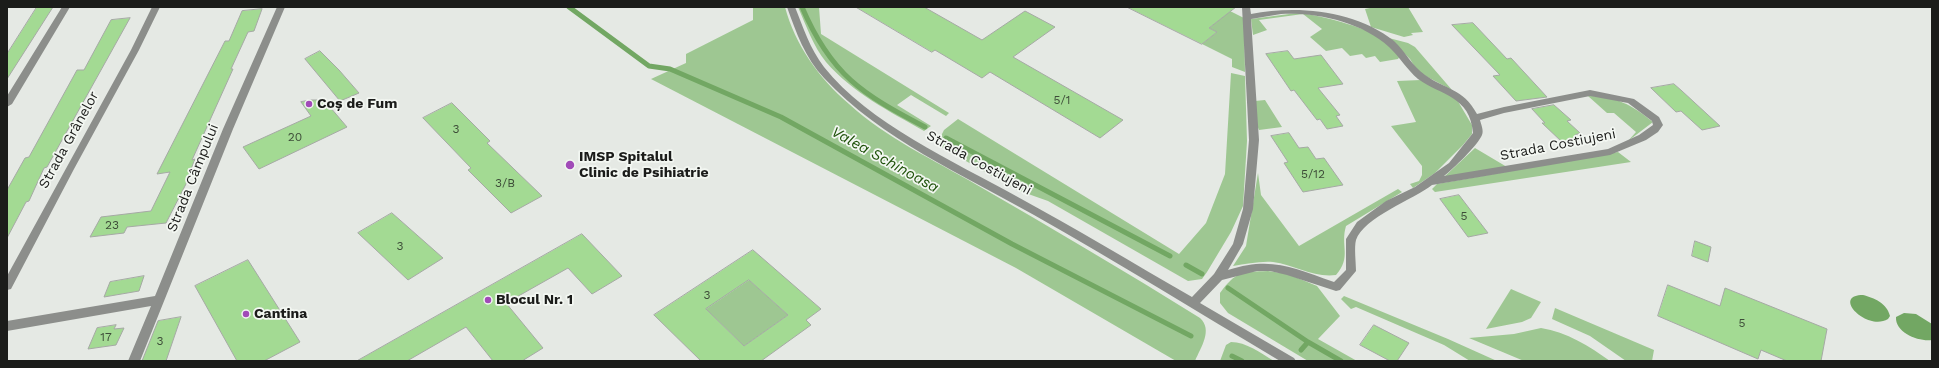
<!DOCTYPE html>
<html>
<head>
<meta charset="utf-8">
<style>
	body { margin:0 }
	#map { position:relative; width:1939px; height:368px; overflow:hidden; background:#e5e9e4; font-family:"Work Sans",sans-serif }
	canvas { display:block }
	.frame { position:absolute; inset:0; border:8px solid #1b1c1a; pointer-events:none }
</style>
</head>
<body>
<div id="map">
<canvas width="1939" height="368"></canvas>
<div class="frame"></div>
</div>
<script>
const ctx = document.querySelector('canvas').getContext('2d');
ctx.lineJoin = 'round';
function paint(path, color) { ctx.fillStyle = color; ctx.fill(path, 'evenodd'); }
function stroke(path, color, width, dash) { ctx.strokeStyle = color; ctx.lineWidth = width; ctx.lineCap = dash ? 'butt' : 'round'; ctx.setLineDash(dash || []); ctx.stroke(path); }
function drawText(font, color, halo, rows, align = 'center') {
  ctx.font = font + ' "Work Sans",sans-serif'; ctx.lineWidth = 3.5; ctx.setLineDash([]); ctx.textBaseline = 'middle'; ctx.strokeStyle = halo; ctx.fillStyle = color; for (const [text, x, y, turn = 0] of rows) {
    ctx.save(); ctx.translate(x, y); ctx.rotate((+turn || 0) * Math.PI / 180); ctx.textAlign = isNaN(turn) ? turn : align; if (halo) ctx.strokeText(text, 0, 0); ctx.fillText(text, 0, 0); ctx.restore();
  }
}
paint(new Path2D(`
	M753 7H785C795 45 819 78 849 104 886 138 934 160 977 185 1052 228 1126 272 1200 318 1213 330 1201 347 1195 361H1176L1016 268 651 79 686 63V54L753 20Z
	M798 7H819L821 34 949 113 946 116 911 95 897 105 931 126 924 131C889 111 853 93 826 62 813 46 806 25 798 7Z
	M1375 7H1408L1423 32 1411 33 1413 35 1404 37 1371 27 1365 9Z
	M1230 11 1244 18 1245 72 1232 67V59L1202 44 1217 32 1209 28Z
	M1297 13C1316 14 1356 25 1374 34 1383 39 1392 49 1400 56L1398 59 1380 62 1375 56 1366 58 1362 54 1350 56 1342 48 1326 51 1310 37 1322 29 1303 14 1259 20 1267 30 1253 35 1251 19Z
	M1385 37 1408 43 1415 47 1452 90 1418 72 1410 59 1395 44Z
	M1231 73 1245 76 1247 141 1243 206 1231 232 1207 272 1202 279 1188 281 1048 201 1017 190 943 148 939 140 944 130 958 119 1179 254 1206 223 1225 174Z
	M1421 80 1456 98 1472 125V134L1463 145 1435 173 1413 188 1410 184 1419 181 1422 175V166L1391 126 1416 122 1397 81Z
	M1588 96C1616 96 1632 105 1653 122L1628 141 1636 132 1614 113H1607Z
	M1265 100 1282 127 1259 130 1257 125 1255 101Z
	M1475 148 1507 167 1444 177Z
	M1618 152 1631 162 1435 192 1432 189 1437 184Z
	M1258 173 1261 195 1299 246 1398 189 1402 192 1346 226C1340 246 1352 257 1336 275 1314 278 1295 265 1273 262 1260 261 1246 264 1233 266L1246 246Z
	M1268 271 1288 274 1317 286 1340 316 1318 339 1357 361H1308L1228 313 1220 303V293C1236 271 1242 272 1268 271Z
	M749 280 788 315 744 346 706 309Z
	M1511 289 1541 302 1531 318 1522 322 1486 329Z
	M1344 296 1448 339 1497 361H1470L1444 345 1356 307 1351 309 1341 299Z
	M1555 308 1654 350 1652 361H1626L1590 336 1552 319Z
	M1541 328C1567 332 1589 346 1610 361H1524L1469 338 1514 334Z
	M1231 342C1246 342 1261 353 1274 361H1220L1226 345Z`), '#9ec792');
paint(new Path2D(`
	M1863 295C1874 298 1887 303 1890 316L1888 319C1867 332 1831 295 1863 295Z
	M1904 313 1916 314 1932 324V340C1919 342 1895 333 1896 317Z`), '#72a763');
stroke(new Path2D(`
	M569 7 649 66 670 69 781 117 1012 244 1191 336
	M802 7C831 75 862 94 925 127
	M946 138 1170 256
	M1186 265 1202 274
	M1228 288 1308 342
	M1301 350 1308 342 1341 361
	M1232 356 1242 361`), '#72a763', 5);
const building = new Path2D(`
	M37 7H53L7 79V54Z
	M856 7H924L982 40 1025 11 1055 27 1013 57 1123 120 1100 138 990 72 982 78 935 50 932 52Z
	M1127 7H1236L1209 28 1217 32 1202 44Z
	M262 9 254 31 248 32 231 69H233L192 160 195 159 187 180H188L166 223 127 227 124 233 90 237 101 217 151 211 170 172 157 174 225 41H229L242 11Z
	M130 18 47 167 44 168 29 201 26 202 7 238V190L25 158 29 157 77 70H84L111 20Z
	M1473 23 1507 59 1511 58 1547 97 1516 101 1493 76 1500 75 1452 25Z
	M320 51 339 70 359 93 340 101 305 59Z
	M1288 51 1294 59 1321 55 1343 84 1318 88 1340 115 1336 116 1343 126 1327 129 1320 119 1317 120 1294 90 1291 91 1266 54Z
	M1674 84 1682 91 1720 126 1702 130 1681 111 1676 112 1651 88Z
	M311 100H324L347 127 259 169 243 147 311 116 301 102Z
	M452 103 490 141 487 143 542 196 511 213 468 170 471 168 423 118Z
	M1554 105 1571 120 1567 121 1580 133 1575 135 1579 139 1562 142 1542 123H1545L1532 109Z
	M1289 133 1299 148 1308 147 1316 159 1324 158 1343 185 1303 192 1284 163 1288 162 1271 136Z
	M1459 195 1488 233 1468 237 1440 199Z
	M392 213 443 258 408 280 358 233Z
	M582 234 622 276 592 294 568 268 506 303 543 348 522 361H493L466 327 407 361H357Z
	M1695 241 1711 247 1708 262 1692 256Z
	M753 250 821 309 806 320 811 325 761 361H701L654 315ZM749 280 788 315 744 346 706 309Z
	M248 260 300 342 264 361H237L195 286Z
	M144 276 139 291 104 297 110 282Z
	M1668 285 1720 306 1725 288 1827 329 1821 361H1787L1761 350 1758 359 1658 316Z
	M181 317 166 361H142L158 321Z
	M116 325 114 329 124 328 116 345 88 349 97 328Z
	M1374 325 1409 343 1397 361H1390L1360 345Z`);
paint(building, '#a3da93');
stroke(building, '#a5a9a4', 1);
paint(new Path2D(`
	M62 7H70L12 104 7 107V96Z
	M152 7H160L139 50 74 169 11 289 7 290V276L131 50Z
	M277 7H285L233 129 140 361H128L151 306 7 331V321L155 296 223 129Z
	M787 7H795C803 27 810 49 824 67 868 123 955 162 1016 196 1075 228 1133 263 1192 297L1214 274 1233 244 1243 209 1249 140 1242 7H1250L1251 14C1297 5 1355 10 1394 41 1405 51 1412 66 1425 75 1446 90 1463 88 1477 114L1504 107 1590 90 1634 99 1659 117 1663 125 1658 132 1646 140 1610 155 1432 185C1414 199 1363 218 1356 240 1354 247 1356 263 1356 271L1340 290 1336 291 1287 275 1270 271H1257L1222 280 1200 303 1294 358 1296 361H1280C1198 312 1117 262 1034 215 962 174 882 140 824 78 805 58 796 32 787 7ZM1281 14C1316 12 1362 22 1389 47 1400 57 1407 70 1418 79 1442 96 1470 96 1473 133L1449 163 1415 187 1386 201 1357 222 1346 239V270L1334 282C1293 268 1272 256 1228 270L1243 244 1253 209 1259 140 1251 19ZM1590 96 1628 103 1652 121 1653 125 1639 135 1608 149 1444 176C1453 169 1478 145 1482 135 1484 131 1481 124 1480 120L1504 113Z`), '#8c8e8b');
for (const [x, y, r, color] of [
	[309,104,4,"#a14bb8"],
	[570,165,5,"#a14bb8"],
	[488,300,4,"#a14bb8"],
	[246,314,4,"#a14bb8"]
]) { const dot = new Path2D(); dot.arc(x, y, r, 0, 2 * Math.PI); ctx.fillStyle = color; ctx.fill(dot); stroke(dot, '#f3f7f2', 1.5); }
drawText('12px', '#3d4c38', null, [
	["5/1",1062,100],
	["3",456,129],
	["20",295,137],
	["5/12",1313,174],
	["3/B",505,183],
	["5",1464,216],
	["23",112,225],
	["3",400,246],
	["3",707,295],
	["5",1742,323],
	["17",106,337],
	["3",160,341]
]);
drawText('bold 14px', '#1b1c1a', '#f3f7f2', [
	["Coș de Fum",317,104],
	["IMSP Spitalul",579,157],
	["Clinic de Psihiatrie",579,173],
	["Blocul Nr. 1",496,300],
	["Cantina",254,314]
], 'left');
drawText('14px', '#1b1c1a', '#f3f7f2', [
	["Strada Grânelor",69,140,-61],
	["Strada Costiujeni",1558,145,-11],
	["Strada Costiujeni",979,163,29],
	["Strada Câmpului",193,178,-68]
]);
drawText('italic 15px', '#1e5109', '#f3f7f2', [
	["Valea Schinoasa",885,160,29]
]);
</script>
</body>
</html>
